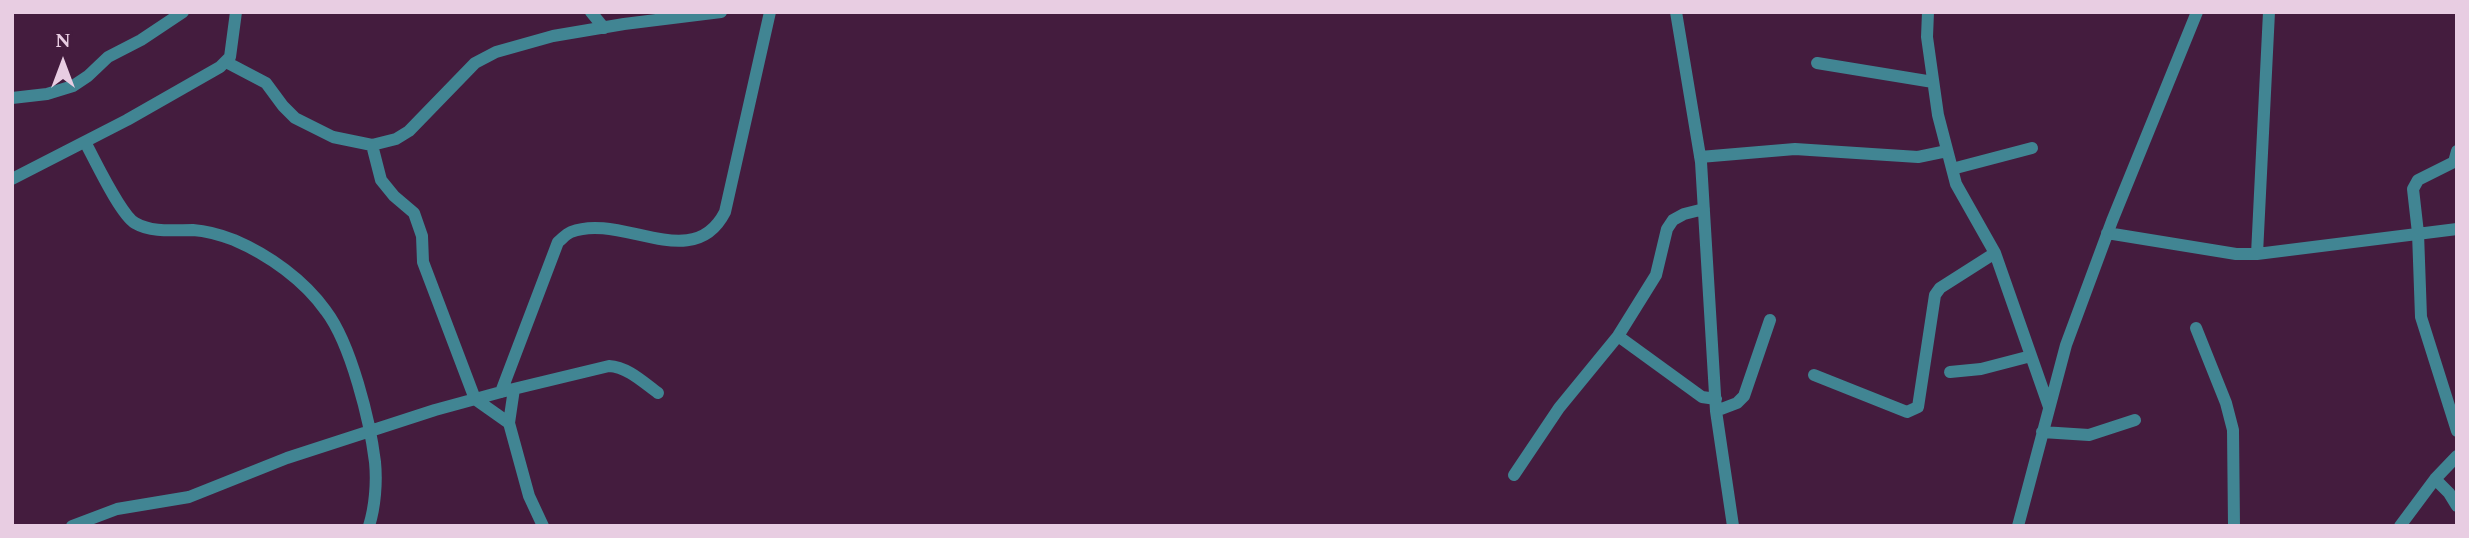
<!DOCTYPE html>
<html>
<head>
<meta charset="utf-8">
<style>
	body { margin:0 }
	#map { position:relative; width:2469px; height:538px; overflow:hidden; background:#441c3e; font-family:Spectral,serif }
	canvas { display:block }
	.frame { position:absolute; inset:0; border:14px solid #e8cde2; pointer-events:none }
	.north { position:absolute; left:28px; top:28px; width:70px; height:70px; -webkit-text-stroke:5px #441c3e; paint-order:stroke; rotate:0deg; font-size:19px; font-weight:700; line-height:28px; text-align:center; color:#e8cde2 }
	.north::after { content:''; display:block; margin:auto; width:24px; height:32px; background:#e8cde2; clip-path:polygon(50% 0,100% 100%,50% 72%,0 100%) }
</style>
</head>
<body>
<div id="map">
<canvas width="2469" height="538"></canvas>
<div class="frame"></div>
<div class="north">N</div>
</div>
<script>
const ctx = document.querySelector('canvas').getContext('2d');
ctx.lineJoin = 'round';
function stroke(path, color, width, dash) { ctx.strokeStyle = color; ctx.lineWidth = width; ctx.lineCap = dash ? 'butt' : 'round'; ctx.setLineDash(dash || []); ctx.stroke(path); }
stroke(new Path2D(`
	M591 12 604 28
	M1676 12 1701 162 1716 411 1733 526
	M1928 12 1927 37 1938 115 1956 184 1995 253 2049 407
	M226 62 266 83 283 106 295 118 333 137 372 145 396 139 409 131 475 63 496 52 553 36 624 24 721 12
	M1817 63 1933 82
	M12 98 47 94 73 86 88 76 108 57 141 40 183 12
	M85 142C95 160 120 214 135 223 152 233 174 230 193 230 207 231 221 235 234 240 269 255 304 280 326 311 351 344 370 421 375 462 377 482 375 507 369 526
	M372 145 381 180 394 196 414 213 422 236 423 262 475 399 509 423 529 496 543 526
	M2457 151 2454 162 2418 180 2413 189 2418 233 2421 317 2457 431
	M1700 157 1795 149 1918 157 1947 151
	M1952 169 2032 148
	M12 179 127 120 220 67 230 57 236 12
	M2107 233 2236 254H2257L2457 229
	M2257 254 2269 12
	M2196 328 2226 403 2233 430 2234 526
	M1618 336 1702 397 1716 399
	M1950 372 1981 369 2031 356
	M1814 375 1907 412 1918 407 1935 295 1940 288 1995 253
	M501 392 558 242C562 239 566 234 571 232 621 212 693 275 725 212L770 12
	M1716 411 1737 403 1744 396 1770 320
	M509 423 514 389
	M2042 432 2089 435 2135 420
	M1514 475 1559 408 1618 336 1656 275 1667 229 1673 220 1684 214 1704 209
	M2435 479 2449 493 2457 506
	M72 526 117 509 189 497 287 458 435 410 501 392 609 366C628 367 644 383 658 393
	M2018 526 2066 345 2112 221 2197 12
	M2400 526 2435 479 2457 456`), '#418593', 12);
</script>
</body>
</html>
